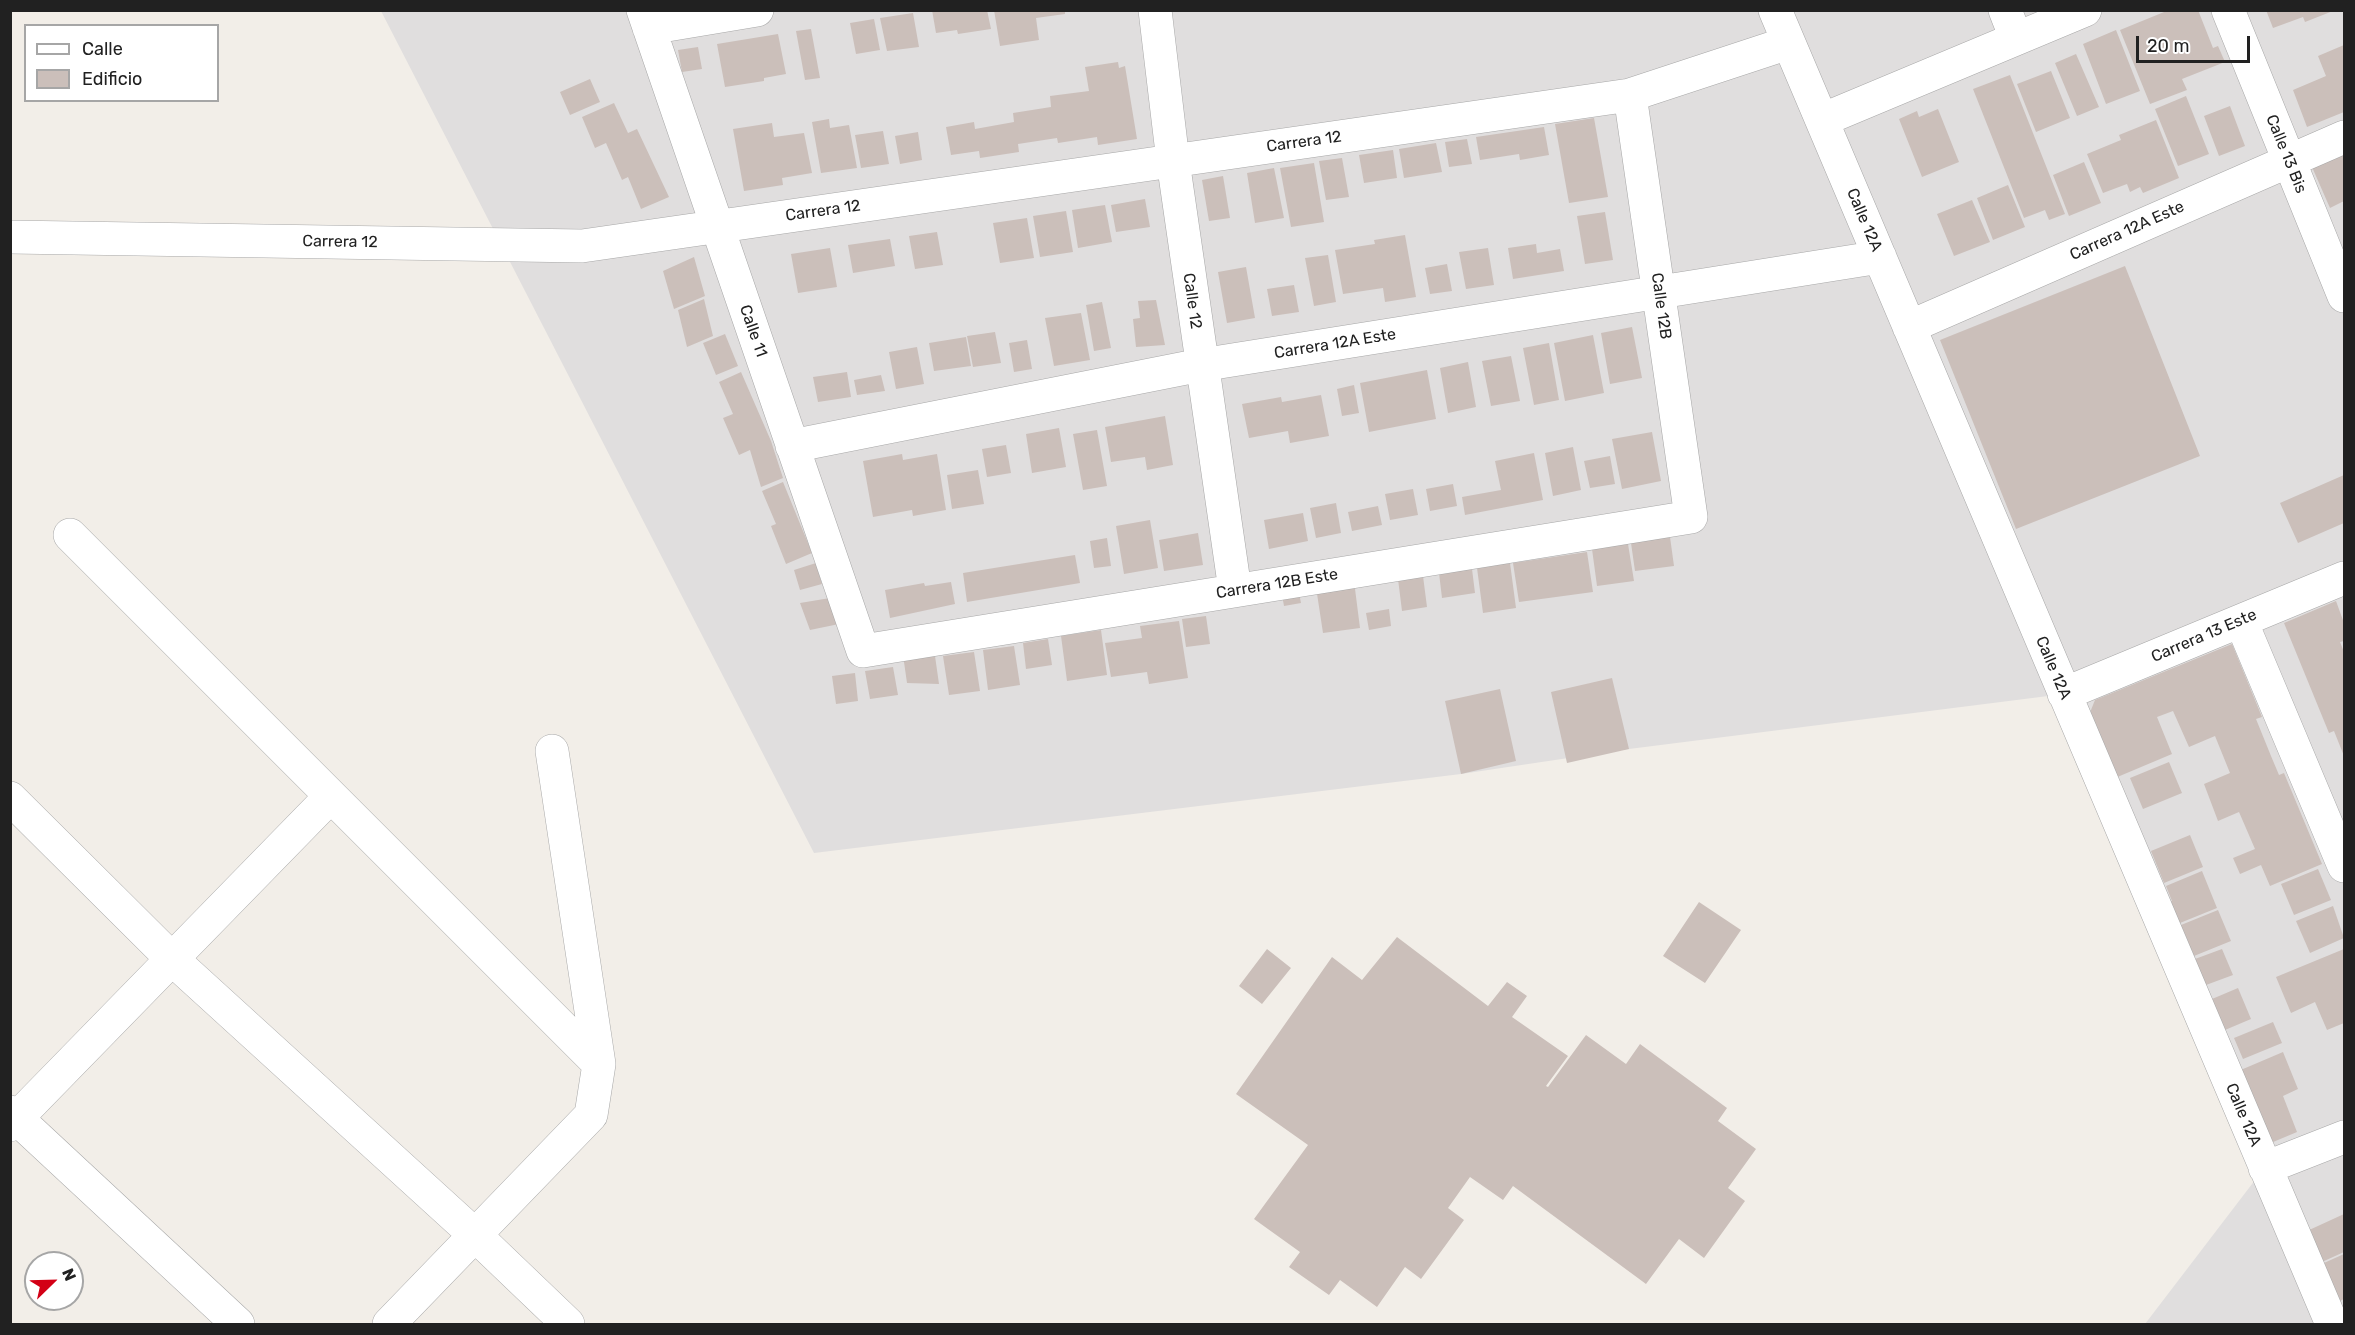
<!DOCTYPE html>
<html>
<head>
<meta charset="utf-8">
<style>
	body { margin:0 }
	#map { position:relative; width:2355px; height:1335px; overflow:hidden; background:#f2eee8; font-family:Rubik,sans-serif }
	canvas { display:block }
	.frame { position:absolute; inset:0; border:12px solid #212121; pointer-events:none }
	.legend { position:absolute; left:24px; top:24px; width:195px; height:78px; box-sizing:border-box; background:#fff; border:2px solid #a6a6a6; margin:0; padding:8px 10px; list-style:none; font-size:18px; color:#212121 }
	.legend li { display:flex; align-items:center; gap:12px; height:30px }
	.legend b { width:30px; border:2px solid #a6a6a6 }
	.north { position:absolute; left:24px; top:1251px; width:60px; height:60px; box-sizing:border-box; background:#fff; border:2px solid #a6a6a6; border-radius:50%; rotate:67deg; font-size:16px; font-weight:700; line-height:24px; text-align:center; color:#212121 }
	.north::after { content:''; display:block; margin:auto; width:21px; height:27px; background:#d30016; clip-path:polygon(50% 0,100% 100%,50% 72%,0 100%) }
	.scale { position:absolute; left:2136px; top:36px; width:114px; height:27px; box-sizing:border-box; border:3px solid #212121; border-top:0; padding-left:8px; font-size:18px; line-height:21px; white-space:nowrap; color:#212121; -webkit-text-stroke:4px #fff; paint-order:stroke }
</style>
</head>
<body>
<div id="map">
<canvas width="2355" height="1335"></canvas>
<div class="frame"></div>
<ul class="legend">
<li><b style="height:8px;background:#fff"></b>Calle</li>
<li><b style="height:16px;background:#cbbfba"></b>Edificio</li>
</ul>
<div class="north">N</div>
<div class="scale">20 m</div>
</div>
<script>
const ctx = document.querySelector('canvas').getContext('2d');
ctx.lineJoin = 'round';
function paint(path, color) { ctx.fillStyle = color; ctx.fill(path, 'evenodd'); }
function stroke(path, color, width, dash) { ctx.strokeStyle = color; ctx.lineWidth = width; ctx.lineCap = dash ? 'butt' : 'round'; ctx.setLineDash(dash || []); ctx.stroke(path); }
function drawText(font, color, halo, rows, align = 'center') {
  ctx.font = font + ' Rubik,sans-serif'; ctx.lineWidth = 6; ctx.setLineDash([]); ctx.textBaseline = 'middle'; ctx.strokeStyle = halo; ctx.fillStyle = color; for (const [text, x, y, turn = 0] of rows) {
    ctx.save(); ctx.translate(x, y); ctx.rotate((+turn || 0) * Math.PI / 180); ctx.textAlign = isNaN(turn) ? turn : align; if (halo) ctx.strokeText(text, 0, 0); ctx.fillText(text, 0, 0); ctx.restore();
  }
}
paint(new Path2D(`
	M381 11H2344V1324H2145L2265 1167 2064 694 1629 749 1461 774 814 853Z`), '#e0dede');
paint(new Path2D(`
	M932 10H987L991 29 958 34 957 30 936 33Z
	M994 10H1065V14L1036 18 1039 40 1000 46Z
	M2169 10H2198L2213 48 2218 46 2225 62 2182 79 2187 90 2150 104 2120 30Z
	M2266 10H2333V11L2305 22 2303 17 2273 28Z
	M913 13 919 47 887 51 880 18Z
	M874 19 880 50 856 54 850 23Z
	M811 29 820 78 805 80 796 31Z
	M2116 30 2140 91 2106 104 2083 44Z
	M778 34 786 74 764 78V81L725 87 717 44Z
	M2344 45V112L2307 127 2293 90 2326 76 2318 56Z
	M698 47 702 69 682 72 678 50Z
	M2076 54 2099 107 2077 116 2055 63Z
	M1118 62 1119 68 1125 66 1137 139 1098 145 1097 137 1058 143 1057 138 1018 144 1019 152 980 158 979 151 951 155 946 127 974 122 975 129 1014 122 1013 113 1051 107 1050 96 1089 91 1085 67Z
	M2051 71 2070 118 2036 132 2017 84Z
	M2010 75 2065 214 2049 220 2045 210 2024 218 1973 89Z
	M590 79 600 102 570 115 560 92Z
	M2186 96 2209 154 2178 166 2155 109Z
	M614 103 628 133 637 129 669 197 641 209 628 177 622 180 606 143 595 148 582 117Z
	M2230 106 2245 146 2219 156 2204 116Z
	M1938 109 1959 162 1922 177 1899 119 1917 111 1919 117Z
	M1594 118 1608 197 1569 203 1555 124Z
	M829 119 830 128 849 125 857 168 821 173 812 122Z
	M2156 120 2179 178 2143 193 2140 187 2130 192 2127 184 2103 193 2087 154 2121 140 2119 135Z
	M772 123 774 137 804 133 812 173 782 178 783 185 744 191 733 129Z
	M1544 127 1549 155 1520 160 1519 154 1480 160 1476 137Z
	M883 131 889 164 861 168 855 135Z
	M918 132 922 160 900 164 895 136Z
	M1467 139 1472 164 1449 167 1445 142Z
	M1436 143 1442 172 1404 178 1399 149Z
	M1393 150 1397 178 1364 183 1359 155Z
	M2344 152V201L2330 208 2312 167Z
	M1342 158 1349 197 1326 200 1319 161Z
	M2084 162 2101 203 2069 216 2053 175Z
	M1314 163 1324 222 1291 227 1280 168Z
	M1274 168 1284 218 1255 223 1247 173Z
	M1223 176 1230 218 1209 221 1202 180Z
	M2008 185 2025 227 1993 240 1977 198Z
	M1145 199 1150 227 1116 232 1111 205Z
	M1972 200 1990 242 1954 256 1937 214Z
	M1105 205 1112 242 1078 248 1072 210Z
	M1066 211 1073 252 1040 257 1033 216Z
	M1605 212 1613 260 1585 264 1577 216Z
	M1027 218 1034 258 1000 263 993 223Z
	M937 232 943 265 915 269 909 236Z
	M1405 235 1416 297 1385 302 1383 288 1343 294 1335 250 1375 244 1374 240Z
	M890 239 895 266 853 273 848 245Z
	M1536 244 1537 253 1560 249 1564 271 1513 279 1508 248Z
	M830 248 837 287 798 293 791 254Z
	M1488 248 1494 285 1466 289 1459 252Z
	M1328 255 1336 302 1314 306 1305 258Z
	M694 257 705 296 674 309 663 271Z
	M1447 264 1452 291 1430 294 1425 268Z
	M2125 266 2200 456 2016 529 1940 340Z
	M1246 267 1255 318 1227 323 1218 272Z
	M1294 285 1299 312 1272 316 1267 289Z
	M704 299 713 336 687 347 678 310Z
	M1156 300 1165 345 1136 347 1133 319 1140 318 1138 301Z
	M1102 302 1111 348 1094 351 1086 305Z
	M1081 313 1090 360 1054 366 1045 318Z
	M1632 327 1642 378 1610 384 1601 333Z
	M995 332 1001 363 973 367 967 336Z
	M725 334 738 366 716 375 703 343Z
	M1593 335 1604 393 1565 401 1554 343Z
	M966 337 971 366 934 371 929 343Z
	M1027 340 1032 369 1014 372 1009 343Z
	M1549 343 1559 400 1534 405 1523 348Z
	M917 347 924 384 896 389 889 352Z
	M1511 356 1520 401 1491 406 1482 361Z
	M1468 362 1476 407 1448 413 1440 368Z
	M1427 370 1436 419 1369 432 1360 383Z
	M741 372 771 441 783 478 761 487 750 450 739 455 723 418 733 414 719 382Z
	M847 372 851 397 818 402 813 377Z
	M881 375 885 391 857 395 854 380Z
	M1354 385 1359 413 1342 416 1337 389Z
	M1321 395 1329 436 1290 443 1288 431 1249 438 1242 404 1281 397 1282 402Z
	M1165 416 1173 465 1147 470 1145 457 1111 462 1105 427Z
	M1059 428 1066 467 1032 473 1026 434Z
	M1097 430 1107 486 1083 490 1073 434Z
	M1652 432 1661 481 1622 489 1612 439Z
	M1006 445 1011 473 987 477 982 449Z
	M1573 447 1581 490 1553 496 1545 453Z
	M1534 453 1543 500 1465 515 1462 497 1501 490 1495 461Z
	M902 454 903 460 937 454 946 510 913 516 912 510 873 517 863 461Z
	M1610 456 1615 484 1590 488 1584 461Z
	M978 470 984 504 952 509 947 475Z
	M2344 475V523L2298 543 2280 503Z
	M783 482 812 553 786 564 771 526 776 524 762 491Z
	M1453 484 1457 506 1430 511 1426 489Z
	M1413 489 1418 515 1390 520 1385 494Z
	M1336 503 1341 533 1316 538 1310 508Z
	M1378 506 1382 525 1352 531 1348 512Z
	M1303 513 1308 541 1269 549 1264 520Z
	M1150 520 1158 568 1124 574 1116 526Z
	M1198 533 1203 565 1164 571 1159 540Z
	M1670 537 1674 566 1635 571 1631 543Z
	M1107 538 1111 566 1094 568 1090 541Z
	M1628 544 1634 581 1597 586 1592 549Z
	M1587 552 1593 592 1519 602 1513 563Z
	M1075 555 1080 583 967 602 963 573Z
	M816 563 822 584 800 590 794 570Z
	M1510 563 1516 608 1483 613 1477 568Z
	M1472 569 1475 593 1442 598 1439 573Z
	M1423 576 1427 607 1402 611 1398 579Z
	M1354 581 1360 628 1323 633 1316 587Z
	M951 582 955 604 890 618 885 590 924 583 925 586Z
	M1299 593 1301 603 1284 606 1282 595Z
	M830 598 839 624 810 630 800 603Z
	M2336 601 2344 623V641L2340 642 2344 652V756L2334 731 2329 733 2284 623Z
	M1389 609 1391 626 1369 630 1366 613Z
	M1206 616 1210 644 1186 647 1182 619Z
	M1179 621 1188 678 1149 684 1147 672 1111 677 1105 643 1142 638 1140 626Z
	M1101 630 1107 675 1067 681 1061 636Z
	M1048 639 1052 665 1026 669 1023 643Z
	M2232 644 2262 717 2256 719 2271 756 2279 775 2284 773 2322 864 2270 886 2261 865 2240 874 2233 858 2255 849 2239 812 2218 821 2204 784 2230 773 2215 736 2189 747 2173 711 2157 717 2172 754 2115 778 2089 715 2095 700Z
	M1014 646 1020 685 988 690 983 650Z
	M974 652 980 691 949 695 943 656Z
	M903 655 935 656 939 684 907 683Z
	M893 667 898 695 870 699 865 671Z
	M855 673 858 701 836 704 832 676Z
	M1612 678 1629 749 1567 763 1551 692Z
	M1500 689 1516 761 1461 774 1445 701Z
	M2169 762 2182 793 2143 809 2130 778Z
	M2190 835 2203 867 2164 883 2151 851Z
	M2318 869 2331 900 2294 915 2281 884Z
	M2202 871 2217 908 2175 925 2166 904 2172 901 2166 886Z
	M1699 902 1741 930 1705 983 1663 956Z
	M2333 906 2344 938 2310 953 2296 921Z
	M2218 910 2231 941 2194 956 2181 925Z
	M1397 937 1488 1006 1507 982 1527 996 1512 1017 1568 1056 1546 1086 1548 1087 1586 1035 1626 1064 1640 1044 1727 1108 1718 1121 1756 1149 1728 1188 1745 1201 1704 1258 1679 1239 1646 1284 1513 1186 1503 1200 1470 1177 1448 1208 1464 1220 1421 1279 1405 1267 1377 1307 1340 1280 1329 1295 1289 1267 1300 1252 1254 1219 1308 1145 1236 1094 1332 957 1362 980Z
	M1267 949 1291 968 1262 1004 1239 986Z
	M2222 949 2233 975 2206 985 2195 959Z
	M2344 949V1023L2327 1030 2315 1002 2291 1013 2276 977Z
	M2238 988 2251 1019 2225 1030 2212 999Z
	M2273 1022 2282 1043 2243 1059 2234 1038Z
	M2283 1052 2298 1089 2283 1096 2297 1132 2266 1145 2236 1072Z
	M2344 1214V1252L2322 1262 2307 1231Z
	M2344 1254V1299L2331 1305 2315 1267Z`), '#cbbfba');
const minor = new Path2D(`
	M643 10 863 651 1691 517 1630 95
	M1155 10 1173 161 1235 590
	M1775 10 2332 1324
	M2005 10 2016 38
	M2228 10 2344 296
	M649 28 757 10
	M1822 120 2085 10
	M10 237 582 246 1630 95 1788 43
	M1909 327 2344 137
	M792 446 1201 365 1880 257
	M70 535 599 1064
	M2241 621 2344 866
	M2064 694 2344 578
	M10 798 172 959 475 1235 568 1324
	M10 1112 238 1324
	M10 1125 331 796
	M2265 1168 2344 1137
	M389 1324 591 1115 599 1064 552 751`);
stroke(minor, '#a8a8a8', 34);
stroke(minor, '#fff', 33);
drawText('16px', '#212121', '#fff', [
	["Carrera 12",1304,142,-8],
	["Calle 13 Bis",2286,154,68],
	["Carrera 12",823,211,-8],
	["Calle 12A",1864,220,67],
	["Carrera 12A Este",2127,231,-24],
	["Carrera 12",340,242,1],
	["Calle 12",1192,301,82],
	["Calle 12B",1661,306,82],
	["Calle 11",753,331,71],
	["Carrera 12A Este",1335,344,-9],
	["Carrera 12B Este",1277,584,-9],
	["Carrera 13 Este",2204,636,-23],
	["Calle 12A",2053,668,67],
	["Calle 12A",2243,1115,67]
]);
</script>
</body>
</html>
